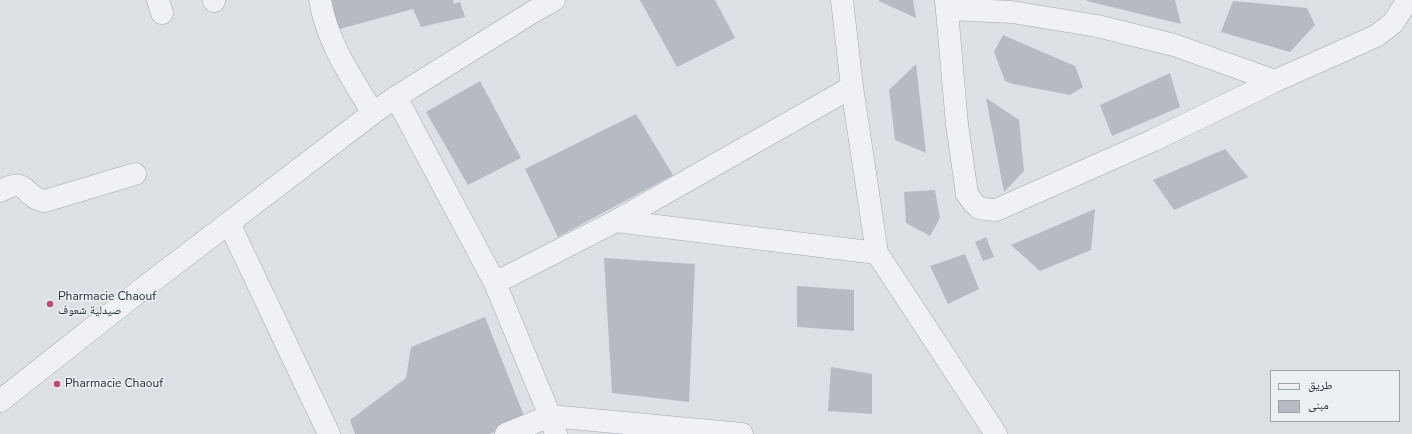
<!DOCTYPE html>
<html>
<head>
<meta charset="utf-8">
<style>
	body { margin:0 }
	#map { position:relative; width:1412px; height:434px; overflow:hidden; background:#dde1e5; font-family:"Nunito Sans","Noto Naskh Arabic",sans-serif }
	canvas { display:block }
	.legend { position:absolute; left:1270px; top:370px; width:130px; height:52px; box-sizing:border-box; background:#ecf0f3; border:1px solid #9ea3a9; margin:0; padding:5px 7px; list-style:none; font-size:12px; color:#28303a }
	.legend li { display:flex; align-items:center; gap:8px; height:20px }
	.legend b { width:20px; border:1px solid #9ea3a9 }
</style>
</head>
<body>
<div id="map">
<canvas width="1412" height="434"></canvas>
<ul class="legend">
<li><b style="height:5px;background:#eff1f4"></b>طريق</li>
<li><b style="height:11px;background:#b5bbc1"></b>مبنى</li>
</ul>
</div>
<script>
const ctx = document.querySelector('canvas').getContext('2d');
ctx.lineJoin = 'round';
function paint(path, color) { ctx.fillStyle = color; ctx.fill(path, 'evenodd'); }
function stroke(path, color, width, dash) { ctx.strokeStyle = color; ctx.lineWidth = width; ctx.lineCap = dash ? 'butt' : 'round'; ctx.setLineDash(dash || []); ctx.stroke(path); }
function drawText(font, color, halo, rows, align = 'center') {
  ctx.font = font + ' "Nunito Sans","Noto Naskh Arabic",sans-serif'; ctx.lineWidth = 3; ctx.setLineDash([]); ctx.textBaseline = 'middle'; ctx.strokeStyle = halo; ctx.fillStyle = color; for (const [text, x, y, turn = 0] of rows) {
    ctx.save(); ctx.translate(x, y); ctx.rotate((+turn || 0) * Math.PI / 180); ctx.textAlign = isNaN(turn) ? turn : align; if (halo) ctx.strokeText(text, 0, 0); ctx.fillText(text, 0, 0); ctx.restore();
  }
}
paint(new Path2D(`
	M330 0H453L454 4 460 2 465 17 421 27 413 9 332 31Z
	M640 0H715L735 38 677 67Z
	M879 0H913L916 18 879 1Z
	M1087 0H1175L1181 24 1087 1Z
	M1233 1 1307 8 1315 25 1290 52 1221 32Z
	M1003 35 1075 66 1083 87 1070 95 1013 84 1005 81 994 52Z
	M916 64 926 153 895 140 889 90Z
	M1170 73 1180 107 1112 136 1100 105Z
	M480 81 521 158 468 185 426 112Z
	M986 98 1019 120 1024 171 1004 192Z
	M636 114 673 175 558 237 525 169Z
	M1225 149 1248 177 1174 210 1153 180Z
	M935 190 940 218 930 236 906 223 904 192Z
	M1095 209 1091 250 1040 271 1011 245Z
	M986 237 994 257 983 261 975 242Z
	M965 254 979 289 948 304 930 266Z
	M604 258 695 264 689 402 612 393Z
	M797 286 854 290V331L797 327Z
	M485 317 526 421 489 434H355L350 420 406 378 411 347Z
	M831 367 872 374V414L828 411Z`), '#b5bbc1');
const minor = new Path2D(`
	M158 0 162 13
	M320 0C327 42 351 77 373 113
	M842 0 852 87 877 253 996 434
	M946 0 957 124 967 194C977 209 978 209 996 210L1154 140 1275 81 1376 36 1393 23 1408 0
	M214 1V0
	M948 9 1012 12 1097 26 1174 45 1275 81
	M396 97 495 283 550 416 556 434
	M0 191C30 175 22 198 45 201L135 174
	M616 221 877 253
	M229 223 329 434
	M495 283 616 221 852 87
	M0 401 146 286 373 113 396 97 531 13 554 0
	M506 434 550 416 742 434`);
stroke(minor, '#a3a8ae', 23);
stroke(minor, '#eff1f4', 22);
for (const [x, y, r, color] of [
	[50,304,4,"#bf4d69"],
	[57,384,4,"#bf4d69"]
]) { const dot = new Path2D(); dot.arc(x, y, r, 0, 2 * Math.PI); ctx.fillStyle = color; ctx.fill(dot); stroke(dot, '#ecf0f3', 1.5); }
drawText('12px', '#28303a', '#ecf0f3', [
	["Pharmacie Chaouf",58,297],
	["صيدلية شعوف",58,311],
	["Pharmacie Chaouf",65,384]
], 'left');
</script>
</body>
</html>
